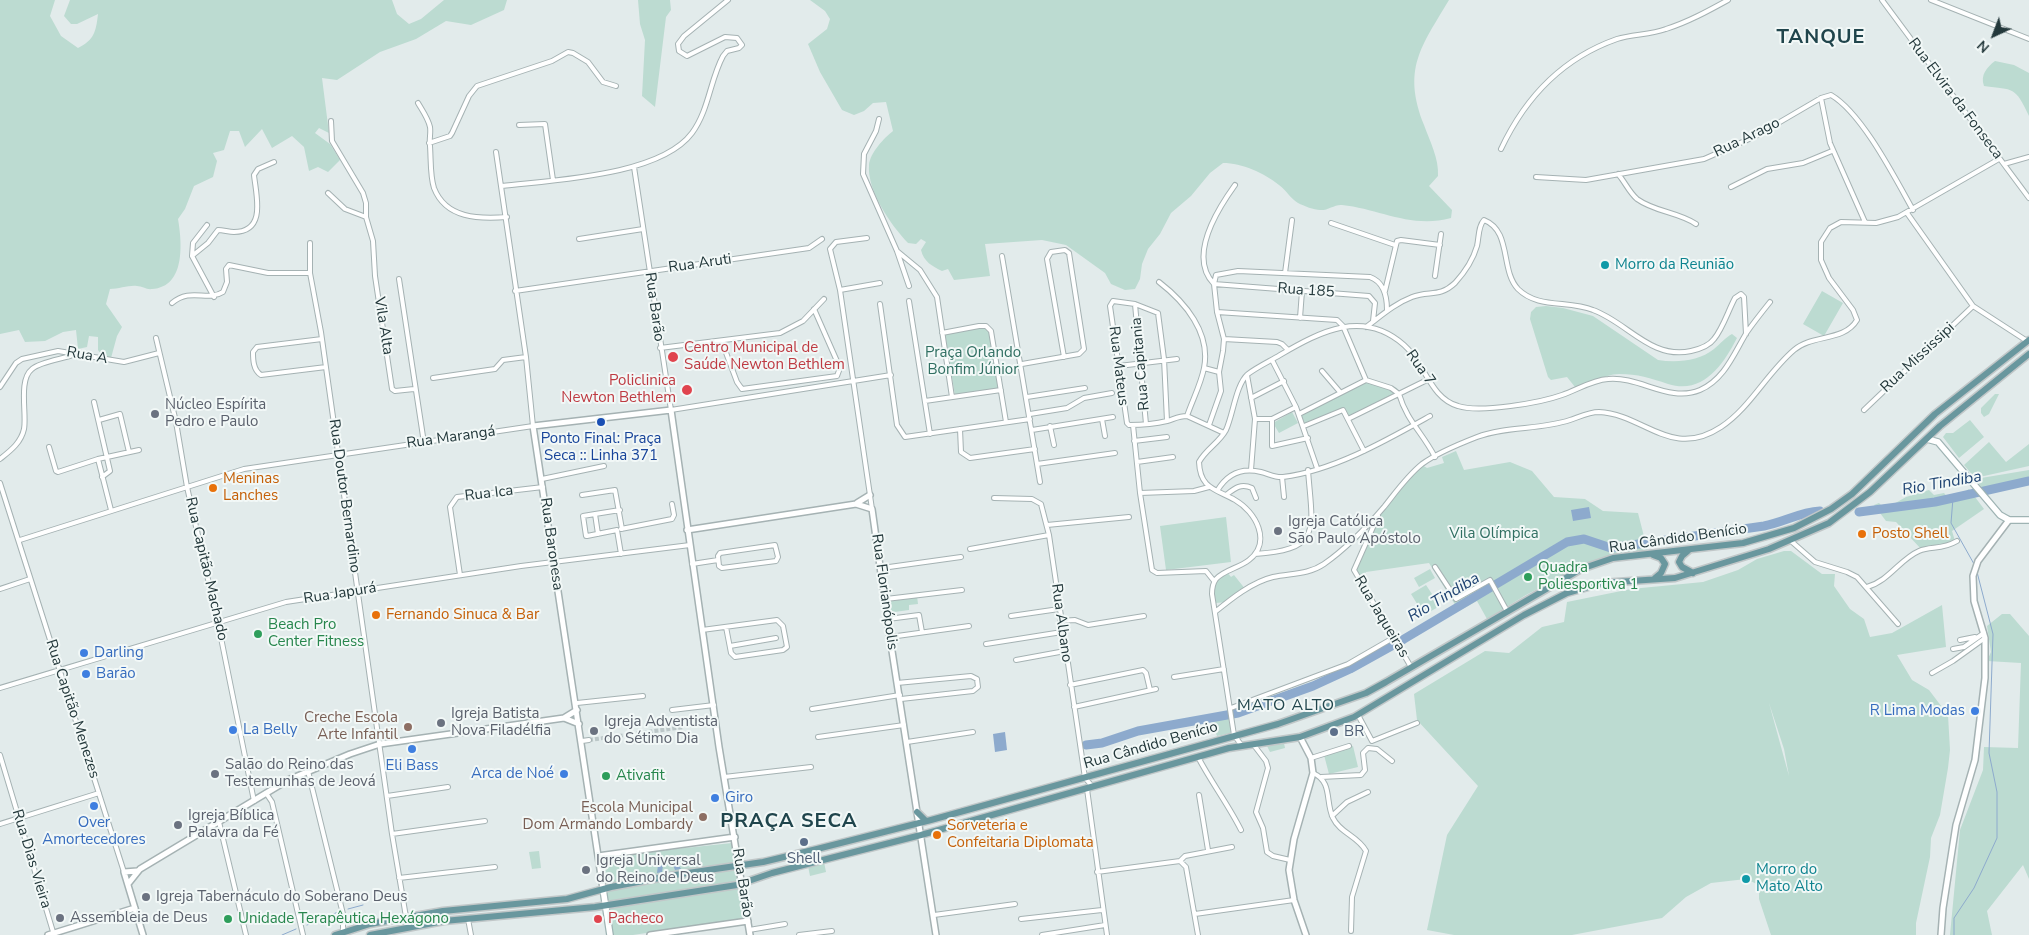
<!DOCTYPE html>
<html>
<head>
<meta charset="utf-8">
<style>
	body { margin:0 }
	#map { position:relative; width:2029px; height:935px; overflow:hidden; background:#e2ebeb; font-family:"Nunito Sans",sans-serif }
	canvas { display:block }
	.north { position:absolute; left:1969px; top:10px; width:50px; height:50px; -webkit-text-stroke:4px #f2f8f7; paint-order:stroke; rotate:223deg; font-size:14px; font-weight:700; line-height:20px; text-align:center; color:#23383b }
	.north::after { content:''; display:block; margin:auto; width:18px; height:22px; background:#23383b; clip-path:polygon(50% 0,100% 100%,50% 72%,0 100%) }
</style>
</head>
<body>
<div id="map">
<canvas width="2029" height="935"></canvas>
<div class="north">N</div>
</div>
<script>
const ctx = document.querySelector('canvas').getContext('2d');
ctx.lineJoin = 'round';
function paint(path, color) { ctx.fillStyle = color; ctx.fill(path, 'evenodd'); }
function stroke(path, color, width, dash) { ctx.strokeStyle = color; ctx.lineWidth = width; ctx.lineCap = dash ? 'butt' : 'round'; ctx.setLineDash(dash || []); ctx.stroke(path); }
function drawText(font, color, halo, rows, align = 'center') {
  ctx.font = font + ' "Nunito Sans",sans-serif'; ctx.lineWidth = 4; ctx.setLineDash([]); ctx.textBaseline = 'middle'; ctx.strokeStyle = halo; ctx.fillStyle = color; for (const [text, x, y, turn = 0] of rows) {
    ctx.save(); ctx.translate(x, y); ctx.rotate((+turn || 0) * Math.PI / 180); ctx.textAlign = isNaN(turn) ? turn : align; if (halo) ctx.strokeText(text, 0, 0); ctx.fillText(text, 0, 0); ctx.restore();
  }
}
paint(new Path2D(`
	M0 0H55L50 16 61 36 78 48C94 40 96 32 98 14L77 24H71L64 16 70 0H392L397 14 409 24 421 19 444 0H507L504 10 471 25 446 21 416 39 380 52 337 80 322 78 329 133 319 128 315 133 330 144 340 160 328 172 318 167 309 171 304 147 292 136 272 148 262 129 245 147 239 131H230L224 150 213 153 217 161 213 177 194 186 185 209 178 219C182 242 186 287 152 289 147 290 142 286 137 286 129 285 119 289 110 289L106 304 122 327 117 336 111 358 102 356 98 350V337L89 336 87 347 78 349 76 330 63 332 45 341 25 342 19 330 0 334Z
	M638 0H670L671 10 666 17 655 107 642 96 645 40 640 24Z
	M810 0H1449C1421 47 1402 69 1424 125 1430 142 1439 158 1438 176L1429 186 1452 210 1451 218C1411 229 1380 209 1342 205 1335 204 1327 211 1320 210 1314 210 1304 206 1298 203 1290 198 1286 190 1279 185 1264 173 1242 163 1223 163L1210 173 1191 196 1171 213 1160 234 1148 249 1142 264 1140 279 1135 289 1125 290 1111 284 1105 273 1066 245 1042 240 985 244 990 276 954 280 948 269 942 271C932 266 924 262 921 250L926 242 921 239 916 244 908 243C891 225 867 191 869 165 870 153 884 138 893 131L886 102 873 103 864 111 854 115 842 110 820 72 808 44 827 29 830 19 825 11Z
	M1995 61 2014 65 2029 73V116C2015 86 2014 90 1984 86 1980 75 1987 67 1995 61Z
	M1822 291 1843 303 1824 336 1803 324Z
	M1546 306 1563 308 1593 316 1658 360C1677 363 1699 361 1714 349 1720 344 1726 337 1732 334L1737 338C1723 365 1703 395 1668 384 1650 378 1638 374 1619 374 1603 374 1589 387 1575 387L1567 377 1551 380 1548 377 1530 319 1531 312 1536 307Z
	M982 327 991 328 1001 390 955 396 945 333Z
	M1367 378 1397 388 1399 394 1348 419 1343 408 1306 426 1300 413Z
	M1995 394H1999L1989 414 1984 417 1981 413V408Z
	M1292 412 1298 423 1279 433 1273 423Z
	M1970 420 1984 437 1959 458 1943 437 1946 433H1953Z
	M1989 442 2006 462 2029 444V466L1975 478 1964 465Z
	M1456 451 1464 470 1510 462 1532 471 1554 497 1585 499 1603 511 1638 513 1648 552 1572 571 1526 595 1487 619 1477 601 1459 611 1429 563 1366 572 1362 577H1360L1355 571 1380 512 1422 465 1427 468 1444 463 1442 457Z
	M2029 470V480L1983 489 1975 479Z
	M1969 489 1984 509 1952 531 1955 541 1937 548 1921 549 1896 522 1886 521 1874 505 1879 503 1882 506 1892 505 1906 497 1929 490 1934 495 1944 493 1951 501Z
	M1226 517 1231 562 1166 570 1160 526Z
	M1784 551H1791L1822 574H1835L1834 586 1850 609 1864 619 1870 637 1892 633 1942 605 1946 647 1897 655 1912 680 1929 690 1948 715 1950 750 1948 768 1940 815 1931 838 1930 857 1916 923V935H1771L1759 899V885L1746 879 1711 883 1686 897 1662 918 1572 935H1454L1427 930 1447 835 1478 786 1417 720 1414 694 1485 651 1509 653 1542 627 1564 622 1567 602 1631 589 1703 582 1738 570 1757 559ZM1769 703 1784 749 1789 776Z
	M1430 569 1435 578 1419 587 1414 578Z
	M1227 572 1231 577 1234 575 1246 590 1228 602 1215 603 1212 592 1214 581Z
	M1426 585 1440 606 1424 615 1411 594Z
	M917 596 918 604 909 605V610L887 613 886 601Z
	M2002 614H2010L2029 636V879L2023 865 1987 911 1992 935H1950L1960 830 1983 770 1984 747 2018 748 2021 663 1987 661 1991 652 1987 626Z
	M1229 718 1231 733 1217 736 1211 722Z
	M1284 743 1285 748 1270 752 1267 746Z
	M1353 746 1358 767 1329 774 1324 755Z
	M732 843 746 918 633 935H613L601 857Z
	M539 851 541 868 532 869 529 852Z
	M824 862 826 872 810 876 808 866Z`), '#bcdbd1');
paint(new Path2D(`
	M1589 507 1591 518 1573 521 1571 510Z
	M1005 732 1007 750 995 752 993 734Z
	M667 859 676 860 681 869 675 870 673 865 666 864 663 866 662 872 657 873 658 865Z`), '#8daacd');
stroke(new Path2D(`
	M1953 498 1951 523 1974 564
	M348 909 363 905
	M307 925 338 912
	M282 935 296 929
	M1954 935V918L1974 888 1997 838V792L1989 753 1993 634 1977 572`), '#8daacd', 1);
stroke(new Path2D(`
	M1859 512 1935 502 2029 481
	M1086 745 1102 743 1138 731 1238 713 1313 686 1350 669 1404 639 1567 542 1584 539 1611 548 1764 526C1784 522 1800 512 1820 511`), '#8daacd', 9);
stroke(new Path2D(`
	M589 740 684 727`), '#bcc7c8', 4, [4, 2]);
const minor = new Path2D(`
	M1882 0 2029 198
	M1931 0 2029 39
	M1821 98 1830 143 1865 222
	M418 103C422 110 428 118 430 127 431 133 429 139 430 146 431 159 430 176 434 188 446 219 479 219 507 217
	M879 119 876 131 864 154 863 174 897 251 920 270 937 297 952 397
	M331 121 332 141 363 193 366 203V217L373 241 375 276 392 389 395 391 414 389
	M519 125 545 124 553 180
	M429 143 450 136 452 133 469 96 477 86 552 61 568 52 573 53 588 62 603 82 616 86
	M1501 149C1525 98 1563 58 1617 39 1633 34 1650 35 1666 29 1688 22 1708 11 1728 0
	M2004 164 2029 157
	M634 167 671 410 891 375
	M1618 174C1625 182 1629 192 1637 199 1655 212 1678 212 1696 224
	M1536 177 1586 180 1704 159 1756 136 1821 98 1831 95C1862 113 1895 178 1913 210
	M502 186C553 180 660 176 692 133 709 110 710 80 723 56L727 51 739 48 742 45 737 38 725 37 687 56 679 51 678 44 684 36 728 0
	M1731 187 1767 169 1803 163 1832 151
	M328 193 345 209 366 217
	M1907 213 1973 306 2027 341
	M1331 223 1395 245
	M867 238 836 242 830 249 840 290 872 509
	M579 239 643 229
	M310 243V273L321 332 392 834 406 917 410 927
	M897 251 909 286
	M192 256 193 243 207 225
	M1002 256 1040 482
	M1285 273 1292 220
	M1435 276 1441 234
	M399 279 424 443
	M1159 282C1185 302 1211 333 1204 368 1201 384 1192 401 1187 416
	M1214 284 1369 296 1375 303 1373 321
	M1214 284C1188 257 1217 210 1235 185
	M840 290 880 283
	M515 291 809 248 822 239
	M1385 291 1397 241 1401 240 1440 245
	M214 297 192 256 208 243 218 230C223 230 229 232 234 232 267 232 256 195 254 175L258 169 274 162
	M909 301 930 434
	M172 303C191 287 207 302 223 292L227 282 226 269 229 265 268 273H310
	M880 304 897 425 905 437 1030 419
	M1135 304 1146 424
	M1217 312 1337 320 1343 326 1366 380
	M1300 318 1302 291
	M1366 327C1381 316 1394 304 1412 297 1429 290 1439 298 1455 283 1465 272 1473 260 1477 246 1479 238 1478 226 1484 220 1512 231 1500 270 1518 289 1538 309 1568 300 1593 310 1627 322 1651 360 1691 351 1700 349 1709 346 1714 339 1723 328 1728 311 1735 298L1741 294 1744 297 1746 334
	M942 333 979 326H986L991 331 1006 422
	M156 338 176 422 187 487 218 623 254 801
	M322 339 257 347 253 352C253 359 253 370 261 375L326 367
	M1224 339 1277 342 1282 344 1288 350
	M722 342 737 382 742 389 837 376 840 368 814 309
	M660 348 780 333 803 321 824 299
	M1272 360 1296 407 1317 468
	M1022 364 1079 354 1084 349 1069 253 1065 250 1051 252 1047 259 1064 357
	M1119 366 1177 359
	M1204 368 1219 372
	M1322 371 1340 392
	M1247 375 1255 419 1251 470
	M433 378 495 369 503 360 526 357
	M0 387 16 363 22 359 58 351 124 362 159 353
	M1027 397 1085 388
	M1251 398 1284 381
	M925 401 1001 390
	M94 402 110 471 102 477
	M1864 410 1973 306
	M1030 414 1067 408 1084 398 1112 393
	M1299 414 1366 380 1391 388 1399 394C1407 421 1422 432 1435 457
	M1102 419 1105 436
	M1255 419H1272L1296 407
	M1272 419V446L1308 438
	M1348 419 1429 379
	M99 420 120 414 129 452
	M1167 421 1164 359 1158 313 1135 304 1113 301 1110 306 1127 423 1129 425C1141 425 1155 424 1167 421 1174 419 1179 416 1187 416L1224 433
	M1133 425 1140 493 1152 570 1157 573 1206 571 1214 581
	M1209 425 1221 391 1219 372 1223 351 1224 339 1217 312 1214 284 1216 275 1238 271 1370 277C1384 282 1387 296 1387 310
	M1050 426 1054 445
	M1304 426 1343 410 1364 451
	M960 429 961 452 970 458 1035 449
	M1032 430 1113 417
	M1134 441 1167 437
	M49 447 56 471 58 472 98 459 139 450
	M0 459C10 451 21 443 24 429 27 414 18 380 32 369 41 361 64 359 76 354
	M98 459 111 510
	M1137 462 1173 457
	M1037 464 1115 453
	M1282 477 1284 497
	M542 479 604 466
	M0 483 124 872
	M1217 491C1227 474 1241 467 1261 472 1269 474 1276 478 1283 477 1333 471 1387 440 1430 416
	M1140 493 1194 491 1209 487
	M582 495 615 490 622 529
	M1226 495C1235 488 1241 483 1252 488L1256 498
	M994 498 1032 499 1041 504 1049 535 1085 778 1092 786
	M595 514 620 510
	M1378 516 1354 570 1411 667
	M1047 525 1129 517
	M621 529 672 519 674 515 672 504
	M598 534 595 514 583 516 586 536H587L617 530 621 554
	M20 540 244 469 533 426 526 357 496 152
	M1791 541 1815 562 1847 572 1857 577 1898 624
	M775 545 778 557 776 561 722 568 719 566 718 556 720 553Z
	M970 549 1049 535
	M1255 554C1324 550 1312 527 1308 470
	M692 564 718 560
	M1435 567 1456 599 1490 580 1507 611
	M882 568 961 557
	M460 575 450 507 457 497 543 487
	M1867 587C1889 581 1900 559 1919 551 1931 546 1942 550 1957 541
	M0 589 30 579
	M886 599 962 590
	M1215 612C1231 599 1252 582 1273 577 1290 573 1308 575 1324 564 1347 548 1366 528 1384 507 1396 492 1407 476 1422 464 1437 453 1459 444 1477 437 1506 426 1540 430 1570 420 1579 417 1589 412 1599 412 1644 414 1671 460 1721 427 1750 408 1767 373 1794 350 1812 334 1844 342 1857 320L1853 310 1829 278 1821 260V242L1830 228 1841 222 1876 223 1898 217 1999 159
	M1011 616 1059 609
	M888 619 919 615 922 632
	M1060 621 1075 620 1088 625 1144 616
	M702 630 777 620 783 626 787 647 783 650 735 657 731 653 726 627
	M890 637 969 626
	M1960 640 1975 637
	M986 644 1062 632
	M730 646 776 638
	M1953 649 1964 647 1984 633
	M1016 660 1065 651
	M1932 673 1953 661 1985 638
	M1174 677 1224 669
	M897 683 971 676 977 679 978 687 973 691 901 699
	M1070 685 1143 670 1146 673 1150 690
	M0 688 286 602 521 566 690 545
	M577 703 643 696
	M1074 707 1156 689
	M1231 708 1348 664 1393 638
	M812 709 900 695
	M672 710 714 705
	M1358 715 1372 741 1417 723
	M818 737 904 725
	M582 741 589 740
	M907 742 973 732
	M1253 744 1266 761 1268 768 1256 812 1263 828 1267 852 1273 856 1290 860
	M1242 746 1234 735 1212 594C1212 589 1213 583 1216 579 1224 570 1239 568 1249 560 1272 542 1256 512 1235 500 1216 489 1200 489 1199 462 1206 449 1219 443 1226 430 1233 415 1236 384 1248 374 1257 367 1270 361 1280 355 1321 331 1363 309 1404 345 1425 363 1430 398 1458 406 1480 413 1540 403 1562 395 1577 390 1592 380 1608 379 1640 376 1669 403 1700 390 1725 379 1734 353 1747 332 1754 322 1762 312 1770 302
	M0 755 54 935
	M1198 757C1211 782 1228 804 1241 830
	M1311 758 1349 746
	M308 771 343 914V932
	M1313 773C1333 782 1325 802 1333 818 1340 833 1358 836 1366 851L1352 897 1351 931
	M724 777 811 767
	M1321 777 1361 775 1365 770 1363 753 1368 748 1377 749 1392 761
	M1087 789 1107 935
	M266 793 272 802 303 935
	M1199 795 1208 850
	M387 796 448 787
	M1332 816 1347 802 1368 792
	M219 822 246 935
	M0 824 99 793
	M392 834 485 821
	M1180 861 1185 856 1232 847
	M1097 872 1180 861 1186 867 1198 935
	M399 878 495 867
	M1195 914 1294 900
	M934 915 1015 904
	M468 919 471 935
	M1021 919 1102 910
	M749 930 785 924
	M799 935 832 931
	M1042 935 1105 925`);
const tertiary = new Path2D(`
	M857 503 870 495
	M687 530 856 504 872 509 890 638 936 935
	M564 718 579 724
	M1300 737 1311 758 1313 773 1294 839 1289 870 1294 900 1306 935
	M598 856 735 837
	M137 871 124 872 143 935
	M128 884 140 869 288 780 350 754 380 744 564 718 577 710
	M603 889 533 426 671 410 719 747 750 935
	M48 935 135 908
	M650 935 748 921
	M1941 935 1943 908 1956 825 1975 760 1985 678V638L1974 601 1973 576 1978 561 2009 520`);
const secondary = new Path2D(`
	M1927 439 1938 442 2000 515 2009 520H2029
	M603 889 610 935`);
const primary = new Path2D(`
	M1689 550 1682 556 1679 562 1682 567 1693 573
	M1653 555 1661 558 1665 564 1661 573 1655 578
	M917 812 926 821
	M335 935 370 924 443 911 567 899 611 887 681 874 763 862 817 849 931 820 1278 724 1366 693 1386 682 1581 569 1613 558 1743 543 1794 528 1831 509 1852 494 1935 414 2029 340
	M370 935 444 921 595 907 737 885 772 873 921 835 1229 748 1300 737 1354 717 1524 615 1567 593 1602 583 1675 578 1769 549 1829 523 1870 492 1940 426 2029 354`);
stroke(minor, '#a5b2b3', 6);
stroke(tertiary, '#a5b2b3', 8);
stroke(secondary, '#9eb3b3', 8);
stroke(primary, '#c1c7c8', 9);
stroke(minor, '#fff', 4);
stroke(tertiary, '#fff', 5);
stroke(secondary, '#fff', 5.5);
stroke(primary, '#69979e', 6);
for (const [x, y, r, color] of [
	[1605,265,5,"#0f9aa8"],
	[673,357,6,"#e0444e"],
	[687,390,6,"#e0444e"],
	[155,414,5,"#6b7280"],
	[601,422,5,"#1a4fb4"],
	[213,488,5,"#e8710a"],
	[1278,531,5,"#6b7280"],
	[1862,534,5,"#e8710a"],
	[1528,577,5,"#2e9e5b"],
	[376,615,5,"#e8710a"],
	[258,634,5,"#2e9e5b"],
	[84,653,5,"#3f7fe0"],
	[86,674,5,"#3f7fe0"],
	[1975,711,5,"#3f7fe0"],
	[441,723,5,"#6b7280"],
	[408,727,5,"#8d6e63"],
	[233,730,5,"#3f7fe0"],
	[594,731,5,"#6b7280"],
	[1334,732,5,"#5c6f8a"],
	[412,749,5,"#3f7fe0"],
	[215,774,5,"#6b7280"],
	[564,774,5,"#3f7fe0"],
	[606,776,5,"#2e9e5b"],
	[715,798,5,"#3f7fe0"],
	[94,806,5,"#3f7fe0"],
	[703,817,5,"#8d6e63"],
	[178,825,5,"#6b7280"],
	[937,835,5,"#e8710a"],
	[804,842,5,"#5c6f8a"],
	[586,870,5,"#6b7280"],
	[1746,879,5,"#0f9aa8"],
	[146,897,5,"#6b7280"],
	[60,918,5,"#6b7280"],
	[228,919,5,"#2e9e5b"],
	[598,919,5,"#e0444e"]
]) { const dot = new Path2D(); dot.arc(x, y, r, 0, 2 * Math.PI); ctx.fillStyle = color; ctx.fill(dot); stroke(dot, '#f2f8f7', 2); }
drawText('15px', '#23383b', '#f2f8f7', [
	["Rua Elvira da Fonseca",1955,99,53],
	["Rua Arago",1747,138,-26],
	["Rua Aruti",700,264,-8],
	["Rua 185",1306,291,4],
	["Rua Barão",654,307,82],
	["Vila Alta",383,326,81],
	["Rua A",87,356,10],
	["Rua Mississipi",1918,358,-43],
	["Rua Capitania",1141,364,-95],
	["Rua Mateus",1118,366,83],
	["Rua 7",1420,368,55],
	["Rua Marangá",451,438,-8],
	["Rua Ica",489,494,-7],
	["Rua Doutor Bernardino",344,496,82],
	["Rua Cândido Benício",1678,539,-8],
	["Rua Baronesa",551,544,82],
	["Rua Capitão Machado",206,569,77],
	["Rua Florianópolis",884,592,82],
	["Rua Japurá",340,594,-9],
	["Rua Jaqueiras",1381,617,59],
	["Rua Albano",1061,623,82],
	["Rua Capitão Menezes",72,709,72],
	["Rua Cândido Benício",1151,746,-16],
	["Rua Dias Vieira",31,859,73],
	["Rua Barão",742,883,81]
]);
drawText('15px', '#0d838f', '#f2f8f7', [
	["Morro da Reunião",1615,265],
	["Morro do",1756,870],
	["Mato Alto",1756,887]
], 'left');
drawText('15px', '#be3a42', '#f2f8f7', [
	["Centro Municipal de",684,348],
	["Saúde Newton Bethlem",684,365],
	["Policlinica",676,381,"right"],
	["Newton Bethlem",676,398,"right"],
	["Pacheco",608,919]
], 'left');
drawText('15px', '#306f62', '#f2f8f7', [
	["Praça Orlando",973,353],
	["Bonfim Júnior",973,370],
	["Vila Olímpica",1494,534]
]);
drawText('15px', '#5b616d', '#f2f8f7', [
	["Núcleo Espírita",165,405],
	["Pedro e Paulo",165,422],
	["Igreja Católica",1288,522],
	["São Paulo Apóstolo",1288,539],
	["Igreja Batista",451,714],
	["Nova Filadélfia",451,731],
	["Igreja Adventista",604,722],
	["do Sétimo Dia",604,739],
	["Salão do Reino das",225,765],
	["Testemunhas de Jeová",225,782],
	["Igreja Bíblica",188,816],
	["Palavra da Fé",188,833],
	["Igreja Universal",596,861],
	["do Reino de Deus",596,878],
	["Igreja Tabernáculo do Soberano Deus",156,897],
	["Assembleia de Deus",70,918]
], 'left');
drawText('15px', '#164399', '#f2f8f7', [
	["Ponto Final: Praça",601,439],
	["Seca :: Linha 371",601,456]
]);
drawText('15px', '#c56008', '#f2f8f7', [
	["Meninas",223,479],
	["Lanches",223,496],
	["Posto Shell",1872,534],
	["Fernando Sinuca & Bar",386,615],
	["Sorveteria e",947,826],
	["Confeitaria Diplomata",947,843]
], 'left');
drawText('15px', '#27864d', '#f2f8f7', [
	["Quadra",1538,568],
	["Poliesportiva 1",1538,585],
	["Beach Pro",268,625],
	["Center Fitness",268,642],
	["Ativafit",616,776],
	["Unidade Terapêutica Hexágono",238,919]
], 'left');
drawText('15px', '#366cbe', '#f2f8f7', [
	["Darling",94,653],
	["Barão",96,674],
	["R Lima Modas",1965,711,"right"],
	["La Belly",243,730],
	["Eli Bass",412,766,"center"],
	["Arca de Noé",554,774,"right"],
	["Giro",725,798],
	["Over",94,823,"center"],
	["Amortecedores",94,840,"center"]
], 'left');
drawText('15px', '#785e54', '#f2f8f7', [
	["Creche Escola",398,718],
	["Arte Infantil",398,735],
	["Escola Municipal",693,808],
	["Dom Armando Lombardy",693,825]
], 'right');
drawText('15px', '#4e5e75', '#f2f8f7', [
	["BR",1344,732],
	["Shell",804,859,"center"]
], 'left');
drawText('italic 16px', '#214573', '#f2f8f7', [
	["Rio Tindiba",1942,484,-10],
	["Rio Tindiba",1444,598,-31]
]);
ctx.letterSpacing = '1px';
drawText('16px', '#20454c', '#f2f8f7', [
	["MATO ALTO",1286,706]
]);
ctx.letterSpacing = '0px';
ctx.letterSpacing = '1px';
drawText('bold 20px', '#20454c', '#f2f8f7', [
	["TANQUE",1821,38],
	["PRAÇA SECA",789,822]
]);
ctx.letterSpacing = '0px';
</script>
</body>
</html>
